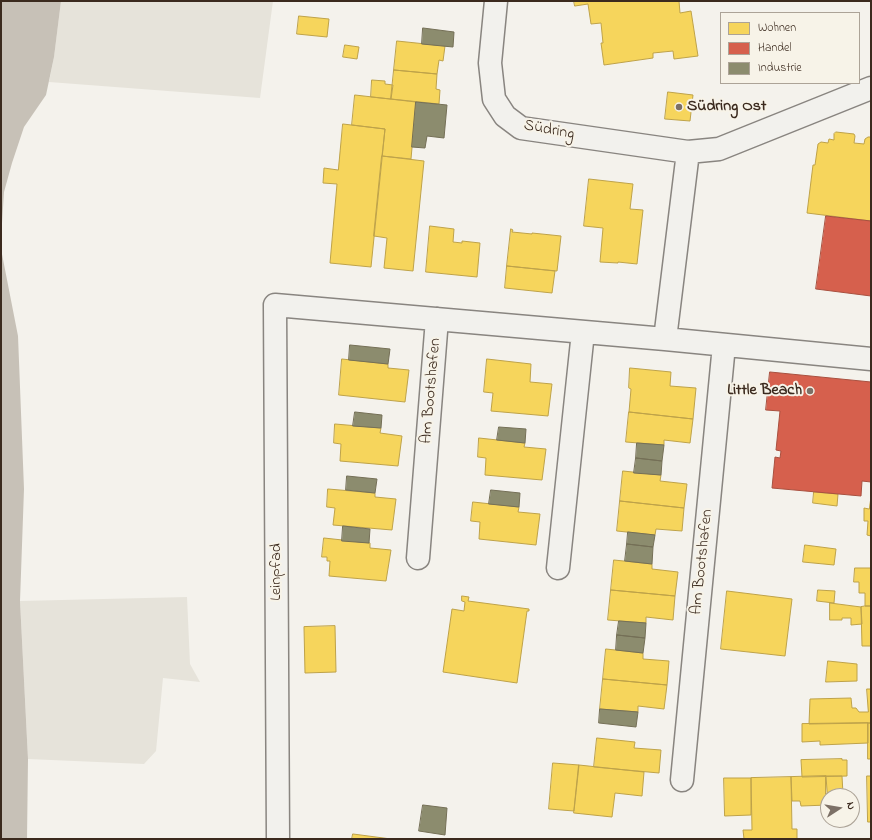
<!DOCTYPE html>
<html>
<head>
<meta charset="utf-8">
<style>
	body { margin:0 }
	#map { position:relative; width:872px; height:840px; overflow:hidden; background:#f4f2ec; font-family:"Indie Flower",sans-serif }
	canvas { display:block }
	.frame { position:absolute; inset:0; border:2px solid #3b2a1e; pointer-events:none }
	.legend { position:absolute; left:720px; top:12px; width:140px; height:72px; box-sizing:border-box; background:#f7f3e8; border:1px solid #aca397; margin:0; padding:5px 7px; list-style:none; font-size:12px; color:#3b2a1e }
	.legend li { display:flex; align-items:center; gap:8px; height:20px }
	.legend b { width:20px; border:1px solid #aca397 }
	.north { position:absolute; left:820px; top:788px; width:40px; height:40px; box-sizing:border-box; background:#f7f3e8; border:1px solid #aca397; border-radius:50%; rotate:78deg; font-size:11px; font-weight:700; line-height:16px; text-align:center; color:#3b2a1e }
	.north::after { content:''; display:block; margin:auto; width:14px; height:18px; background:#7c7066; clip-path:polygon(50% 0,100% 100%,50% 72%,0 100%) }
</style>
</head>
<body>
<div id="map">
<canvas width="872" height="840"></canvas>
<div class="frame"></div>
<ul class="legend">
<li><b style="height:11px;background:#f6d55c"></b>Wohnen</li>
<li><b style="height:11px;background:#d6604d"></b>Handel</li>
<li><b style="height:11px;background:#8c8c6e"></b>Industrie</li>
</ul>
<div class="north">N</div>
</div>
<script>
const ctx = document.querySelector('canvas').getContext('2d');
ctx.lineJoin = 'round';
function paint(path, color) { ctx.fillStyle = color; ctx.fill(path, 'evenodd'); }
function stroke(path, color, width, dash) { ctx.strokeStyle = color; ctx.lineWidth = width; ctx.lineCap = dash ? 'butt' : 'round'; ctx.setLineDash(dash || []); ctx.stroke(path); }
function drawText(font, color, halo, rows, align = 'center') {
  ctx.font = font + ' "Indie Flower",sans-serif'; ctx.lineWidth = 4; ctx.setLineDash([]); ctx.textBaseline = 'middle'; ctx.strokeStyle = halo; ctx.fillStyle = color; for (const [text, x, y, turn = 0] of rows) {
    ctx.save(); ctx.translate(x, y); ctx.rotate((+turn || 0) * Math.PI / 180); ctx.textAlign = isNaN(turn) ? turn : align; if (halo) ctx.strokeText(text, 0, 0); ctx.fillText(text, 0, 0); ctx.restore();
  }
}
paint(new Path2D(`
	M61 1H273L260 98 49 82 54 57Z
	M187 597 190 664 200 682 163 678 156 751 144 764 28 759 20 601Z`), '#e6e3da');
paint(new Path2D(`
	M1 1H61L54 57 46 95 24 127 12 163 4 192 1 239Z
	M1 249 18 336 24 489 20 601 28 759 27 839H1Z`), '#c7c1b7');
const homes = new Path2D(`
	M574 1H679L680 13 691 11 698 56 674 59 673 51 653 53V58L604 65 601 43H603L601 23 591 24 588 4 575 6Z
	M299 16 329 19 327 37 297 34Z
	M397 41 445 46 443 61 439 60 437 74 394 70Z
	M345 45 359 47 357 59 343 57Z
	M394 70 437 74 436 89 440 90 439 104 391 99Z
	M372 80 385 81V84L393 85 391 99 371 97Z
	M668 92 693 95 690 121 665 119Z
	M355 95 416 102 411 159 382 156 385 129 352 125Z
	M343 124 385 129 371 267 330 263 337 184 323 183 324 168 338 170Z
	M836 132 854 134 855 136 854 143 864 144 865 139 868 137H871V221L807 213 813 165H815L818 144 821 142 828 143 829 139 834 140V134Z
	M382 156 424 161 413 271 384 268 387 238 374 236Z
	M589 179 633 184 630 209 643 210 637 264 618 262V263L600 262 603 228 584 226Z
	M430 226 454 229 453 242 462 243V241L480 243 477 277 426 272Z
	M511 229 513 230 512 232 532 234V233L561 236 557 271 507 266Z
	M507 266 555 271 552 293 505 288Z
	M342 359 388 364V368L409 370 405 402 339 395Z
	M487 359 531 364 530 382 552 384 548 416 491 411 493 393 484 392Z
	M630 368 671 372 670 386 696 388 693 419 629 412 631 389 629 388Z
	M629 412 693 419 690 443 664 440V445L626 442Z
	M335 424 381 428 380 433 402 436 398 466 340 461 341 444 334 443Z
	M479 438 525 443 524 447 546 449 542 480 485 475 486 458 478 457Z
	M623 471 661 475 660 481 687 484 684 508 620 501Z
	M328 489 375 493V497L396 499 392 530 333 525 335 508 327 507Z
	M814 492 838 494 837 506 813 503Z
	M871 497V536L867 535 868 521H864V508L869 509Z
	M620 501 684 508 682 531 656 529 655 535 617 531Z
	M473 502 519 507 518 512 540 514 536 545 479 539 480 522 471 521Z
	M324 538 370 543V548L391 550 386 581 329 576 330 561H327V557H322Z
	M805 545 836 549 834 565 803 562Z
	M614 560 652 564V569L678 572 675 596 611 590Z
	M855 568H871V606H865V593H859V582H854Z
	M611 590 675 596 673 620 646 617V623L608 620Z
	M818 590 835 591 834 603 817 601Z
	M727 591 792 599 785 656 721 649Z
	M462 596 469 597 468 601 529 609V611H527L517 683 443 672 452 609 464 611 465 602 462 601Z
	M830 603 861 607 862 624 851 625V618H842V620H830Z
	M865 606H871V646H862L861 607Z
	M335 626 336 672 305 673 304 627Z
	M606 649 643 653V659L669 661 667 685 603 679Z
	M828 661 857 664V681L826 682Z
	M603 679 667 685 664 709 638 706V712L600 709Z
	M867 689H871V723L809 724 810 699 851 698 852 708H856L859 712H868Z
	M868 723H871V759H868Z
	M868 723V743L820 745V741L802 742V724Z
	M597 738 635 742 634 748 661 750 659 773 594 767Z
	M842 759V760H847V776L802 777 801 760Z
	M553 763 579 765 574 811 549 809Z
	M579 765 644 772 642 796 615 793 612 817 574 813Z
	M826 776H842L843 794H826Z
	M826 776 828 805 801 806 800 801H792L791 777Z
	M867 776H871V822H868Z
	M791 777 792 829H797V839H744L743 830H752L751 778Z
	M724 778H751V815L725 816Z
	M353 834 391 839H352Z`);
paint(homes, '#f6d55c');
stroke(homes, '#bea249', 1);
const shops = new Path2D(`
	M826 216 871 221V296L816 289Z
	M770 372 871 382V482L862 481 861 496 772 488 775 457 780 458 781 451 776 450 780 411 766 410Z`);
paint(shops, '#d6604d');
stroke(shops, '#a8503f', 1);
const industry = new Path2D(`
	M423 28 454 32 453 47 422 44Z
	M416 102 447 105 444 138 427 136 425 148 412 147Z
	M350 345 390 349 388 364 349 360Z
	M355 412 382 415 381 428 353 426Z
	M499 427 526 429 525 443 497 440Z
	M637 443 664 445 662 461 636 458Z
	M636 458 662 461 661 475 634 473Z
	M347 476 377 479 375 493 346 490Z
	M491 490 520 493 519 507 489 504Z
	M343 526 370 529 369 543 342 541Z
	M628 532 655 535 653 547 627 544Z
	M627 544 653 547 652 564 625 561Z
	M619 621 646 623 645 638 617 635Z
	M617 635 645 638 643 653 616 650Z
	M600 709 638 712 636 727 599 723Z
	M423 805 447 808 445 835 419 831Z`);
paint(industry, '#8c8c6e');
stroke(industry, '#746f56', 1);
const street = new Path2D(`
	M496 1 490 63 494 99 505 116 521 128 688 152 719 149 871 88
	M665 339 688 152
	M418 558 437 319
	M558 568 583 332
	M682 780 724 345
	M278 839 275 305 665 339 871 359`);
stroke(street, '#898580', 25);
stroke(street, '#f2f1ed', 22);
for (const [x, y, r, color] of [
	[679,107,4,"#7c7066"],
	[810,391,4,"#7c7066"]
]) { const dot = new Path2D(); dot.arc(x, y, r, 0, 2 * Math.PI); ctx.fillStyle = color; ctx.fill(dot); stroke(dot, '#f7f3e8', 1.5); }
drawText('bold 16px', '#3b2a1e', '#f7f3e8', [
	["Südring Ost",687,107],
	["Little Beach",802,391,"right"]
], 'left');
drawText('16px', '#3b2a1e', '#f7f3e8', [
	["Südring",549,131,11],
	["Am Bootshafen",432,391,-85],
	["Am Bootshafen",703,562,-84],
	["Leinpfad",277,572,-90]
]);
</script>
</body>
</html>
